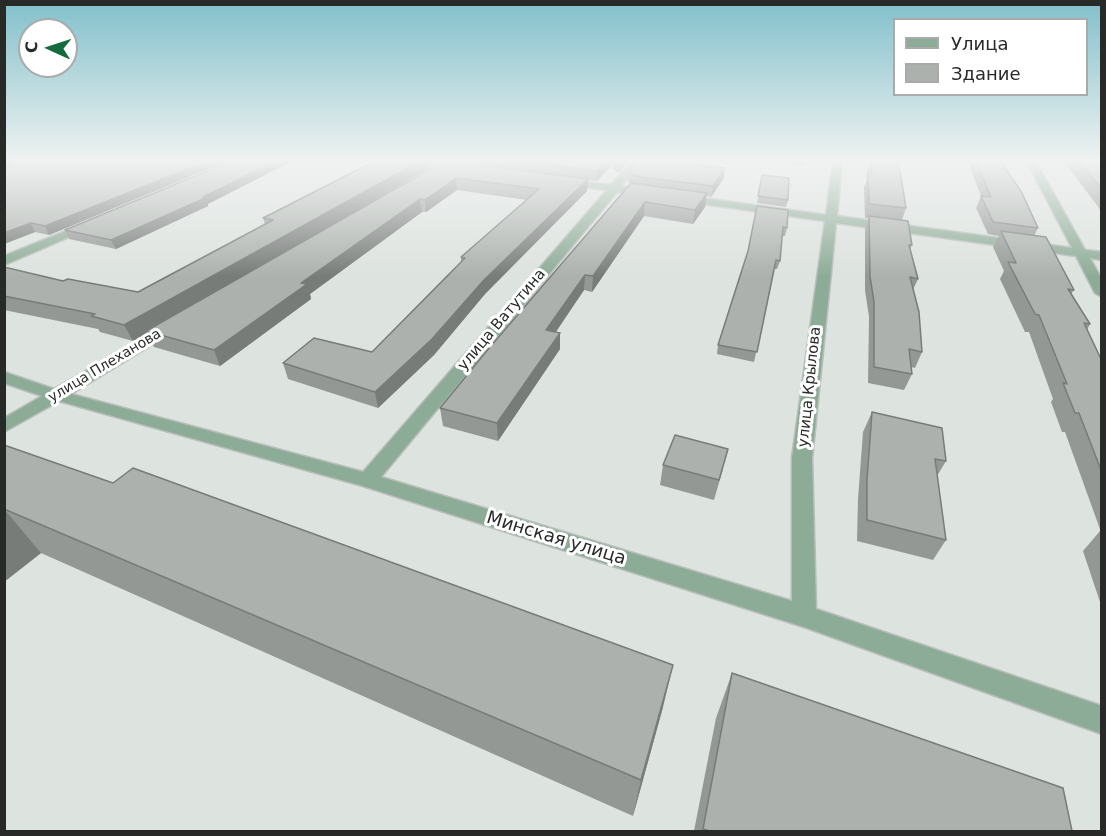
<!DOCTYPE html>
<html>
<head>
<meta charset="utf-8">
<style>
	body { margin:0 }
	#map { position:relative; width:1106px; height:836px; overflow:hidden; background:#dde3df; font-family:"DejaVu Sans",sans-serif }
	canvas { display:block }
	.frame { position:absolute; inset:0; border:6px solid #282a28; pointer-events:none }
	.legend { position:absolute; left:893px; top:18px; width:195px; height:78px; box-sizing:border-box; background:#fff; border:2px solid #a9aaa9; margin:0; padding:8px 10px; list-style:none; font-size:18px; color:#282a28 }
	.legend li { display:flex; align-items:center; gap:12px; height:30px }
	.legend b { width:30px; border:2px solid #a9aaa9 }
	.north { position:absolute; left:18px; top:18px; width:60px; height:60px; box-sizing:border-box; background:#fff; border:2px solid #a9aaa9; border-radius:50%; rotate:273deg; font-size:16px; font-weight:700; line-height:24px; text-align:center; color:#282a28 }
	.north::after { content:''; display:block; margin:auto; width:21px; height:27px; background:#146b3e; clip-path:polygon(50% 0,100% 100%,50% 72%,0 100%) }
</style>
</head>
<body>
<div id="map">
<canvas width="1106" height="836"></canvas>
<div class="frame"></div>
<ul class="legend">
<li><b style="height:8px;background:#8dac97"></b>Улица</li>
<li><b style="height:16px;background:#acb1ad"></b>Здание</li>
</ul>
<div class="north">С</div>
</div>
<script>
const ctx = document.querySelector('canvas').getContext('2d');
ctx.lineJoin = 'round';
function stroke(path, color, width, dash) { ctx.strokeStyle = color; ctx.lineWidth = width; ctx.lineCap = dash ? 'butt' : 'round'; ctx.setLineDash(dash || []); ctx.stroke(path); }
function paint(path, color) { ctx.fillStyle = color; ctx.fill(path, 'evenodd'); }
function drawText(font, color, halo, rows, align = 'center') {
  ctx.font = font + ' "DejaVu Sans",sans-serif'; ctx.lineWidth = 6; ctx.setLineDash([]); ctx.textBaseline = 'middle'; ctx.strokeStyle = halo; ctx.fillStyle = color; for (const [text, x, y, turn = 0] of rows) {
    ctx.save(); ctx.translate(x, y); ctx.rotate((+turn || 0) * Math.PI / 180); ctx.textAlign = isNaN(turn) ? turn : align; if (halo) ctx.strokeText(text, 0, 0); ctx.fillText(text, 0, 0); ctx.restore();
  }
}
const minor = new Path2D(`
	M400 160H425L461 164 466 167 461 170 405 163Z
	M633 160H643L621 186 652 191V195L617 192 381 477 792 601V458L825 221 681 201 676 198 681 195 826 215 833 160H842L837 216 1072 248 1026 160H1035L1085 250 1102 252V260L1090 258 1102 280V297L1095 293 1076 256 836 223 812 458 816 609 1102 706V734L804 627 363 486 59 401 4 432V418L42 396 4 383V372L54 389 171 323 176 324 178 327 176 330 71 394 363 472 607 190 562 184 557 181 558 179 611 185Z
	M88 222 94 225 92 227 4 265V256Z`);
stroke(minor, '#b9beba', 3);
paint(minor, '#8dac97');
paint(new Path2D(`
	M4 160H230L49 235 35 232 4 244 22 162 4 168Z
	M449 160H630L618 173 611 166 597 181 588 180 587 191 485 294 434 355 378 408 288 379 283 363 372 352 461 262V257L527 200 457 190 426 212H422L310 294 311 299 220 366 154 347 147 333 133 341 100 332 98 329 4 310V267L63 281 138 292 265 224 263 218 429 168 311 237 451 160Z
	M638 160H684L682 163 724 178 711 197 706 196 705 207 693 224 644 216 592 292 584 290 556 332 560 349 498 441 443 426 440 408 630 184 628 182 629 171Z
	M777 160H805L804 165 776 162Z
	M967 160H1008L1004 167 1038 228 1034 236 1074 290 1071 294 1090 324 1087 330 1101 359V605L1083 551 1100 531 1101 532 1065 432H1062L1051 402 1053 399 1029 332H1025L1000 279 1004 271 993 247 999 236 988 234 976 208 981 196Z
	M1063 160H1101V212L1099 208Z
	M870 161 906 208 902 220 912 245 910 249 918 279 913 290 922 352 915 368 911 367 912 374 904 390 868 383 869 317 865 290V229L869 218H865L864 187 867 180 866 174Z
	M762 175 788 200 786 207 757 203Z
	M208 204V206L116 249 69 239 65 230Z
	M788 210 787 228 785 236H782L780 261 777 269H774L754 362 717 354 718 345Z
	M872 412 946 461 937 476 946 540 933 560 857 541 858 499 863 432Z
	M4 445 663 707 633 816 41 553 4 582Z
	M663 465 723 469 714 500 660 485Z
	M732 673 1072 831H694L716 718Z`), '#949895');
paint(new Path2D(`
	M4 160H31L4 168Z
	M210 160H230L49 235 45 226Z
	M278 160H295L208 204V206L116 249 111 240Z
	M422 160H428L429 168 148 332 146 331 147 333 133 341 124 325Z
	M608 160H611V166L597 181V171Z
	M622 160H630L618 173 619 163Z
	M677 160H684L674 172 675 162Z
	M725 168 724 178 711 197 713 186Z
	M456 178 457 190 426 212 425 200Z
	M588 179 587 191 485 294 434 355 378 408 375 392 484 280Z
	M707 193 705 207 693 224 695 210Z
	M420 199 422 212 310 294 311 299 220 366 214 350 301 283Z
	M645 202 644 216 592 292 593 276Z
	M31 223 35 232 4 244V233Z
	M585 275 584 290 546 346V330Z
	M560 333V349L498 441 497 423Z
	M4 509 41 553 4 582Z
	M673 665 663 707 633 816 641 780Z`), '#787c79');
const building = new Path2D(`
	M29 160H210L45 226 31 223 4 233V169Z
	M234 160H278L203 197 205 198 111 240 65 230Z
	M377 160H422L124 325 91 316 95 314 4 296V267L63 281 68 279 138 292 273 220 263 218Z
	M446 160 588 179 484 280 432 339 375 392 283 363 314 338 372 352 465 258 461 257 539 189 456 178 425 200 420 199 301 283 307 284 214 350 146 331Z
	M512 160H608L597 171Z
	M615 160H622L619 163Z
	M638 160H677L675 162 725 168 713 186 634 176 629 171Z
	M975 160H1000L1022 193 1038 228 993 222 981 196 991 197Z
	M1078 160H1101V188Z
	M870 161 899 164 906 208 869 204 868 174H872Z
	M762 175 789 178 788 200 758 196Z
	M631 183 707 193 695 210 645 202 593 276 585 275 546 330 560 333 497 423 440 408 490 347Z
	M757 206 788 210 787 228 783 227 780 261 776 260 757 352 718 345 748 251Z
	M869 216 908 221 912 245H909L918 279 910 277 919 312 922 352 909 349 912 374 874 367V302L870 276Z
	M1001 231 1046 237 1074 290 1068 289 1090 324 1084 323 1101 359V470L1079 413H1075L1063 383 1067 384 1039 315 1035 314 1008 262 1016 263Z
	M872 412 942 428 946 461 935 459 946 540 867 520V479Z
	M675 435 728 449 719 480 663 465Z
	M4 445 113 483 133 468 673 665 641 780 4 509Z
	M732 673 1063 788 1072 831H710L703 829Z`);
paint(building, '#acb1ad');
stroke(building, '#787c79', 1.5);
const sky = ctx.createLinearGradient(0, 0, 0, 277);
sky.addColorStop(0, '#81c0cb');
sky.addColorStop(0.58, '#f0f2f1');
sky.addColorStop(1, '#f0f2f100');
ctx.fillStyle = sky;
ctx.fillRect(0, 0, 1106, 277);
drawText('14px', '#282a28', '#fff', [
	["улица Плеханова",105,366,-31]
]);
drawText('15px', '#282a28', '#fff', [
	["улица Ватутина",502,320,-50],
	["улица Крылова",810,387,-84]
]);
drawText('18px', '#282a28', '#fff', [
	["Минская улица",556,539,17]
]);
</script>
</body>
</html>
